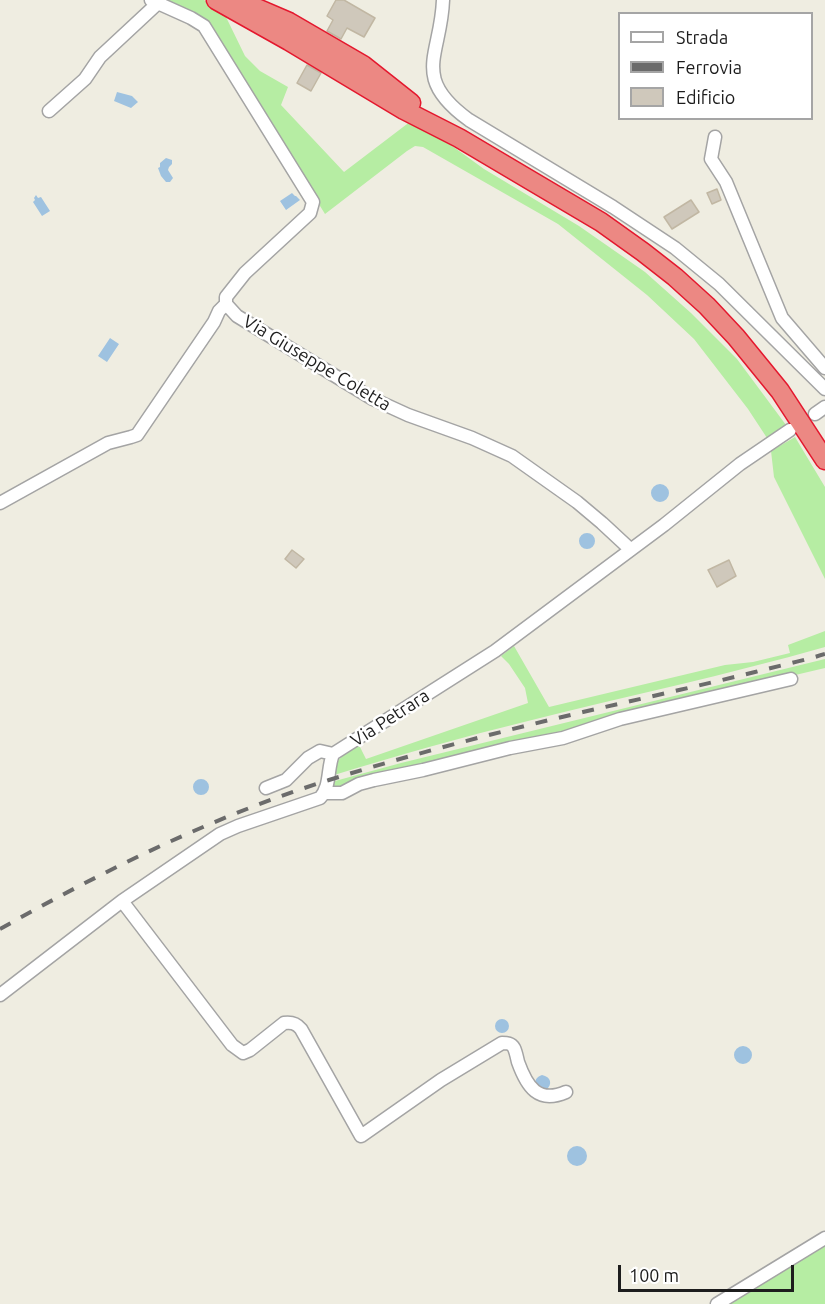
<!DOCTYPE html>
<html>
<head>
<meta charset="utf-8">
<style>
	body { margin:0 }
	#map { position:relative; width:825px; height:1304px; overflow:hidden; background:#efede1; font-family:Ubuntu,sans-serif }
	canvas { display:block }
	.legend { position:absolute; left:618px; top:12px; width:195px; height:108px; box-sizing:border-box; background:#fff; border:2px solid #a5a5a5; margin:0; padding:8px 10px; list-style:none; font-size:18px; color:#1d1d1d }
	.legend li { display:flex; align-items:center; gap:12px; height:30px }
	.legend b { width:30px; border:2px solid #a5a5a5 }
	.scale { position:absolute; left:618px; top:1265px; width:176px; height:27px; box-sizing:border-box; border:3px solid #1d1d1d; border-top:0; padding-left:8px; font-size:18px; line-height:21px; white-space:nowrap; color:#1d1d1d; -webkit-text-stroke:4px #fff; paint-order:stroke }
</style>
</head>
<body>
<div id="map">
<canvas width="825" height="1304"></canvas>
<ul class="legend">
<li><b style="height:8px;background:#fff"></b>Strada</li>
<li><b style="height:8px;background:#6b6b6b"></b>Ferrovia</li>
<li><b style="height:16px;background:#cfc8bb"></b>Edificio</li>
</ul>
<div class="scale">100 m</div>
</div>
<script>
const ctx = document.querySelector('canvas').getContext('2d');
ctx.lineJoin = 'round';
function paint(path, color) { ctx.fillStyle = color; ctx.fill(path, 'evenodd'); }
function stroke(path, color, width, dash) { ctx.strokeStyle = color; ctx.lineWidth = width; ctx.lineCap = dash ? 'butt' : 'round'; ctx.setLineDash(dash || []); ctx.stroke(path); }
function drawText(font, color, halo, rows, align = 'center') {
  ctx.font = font + ' Ubuntu,sans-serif'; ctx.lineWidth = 5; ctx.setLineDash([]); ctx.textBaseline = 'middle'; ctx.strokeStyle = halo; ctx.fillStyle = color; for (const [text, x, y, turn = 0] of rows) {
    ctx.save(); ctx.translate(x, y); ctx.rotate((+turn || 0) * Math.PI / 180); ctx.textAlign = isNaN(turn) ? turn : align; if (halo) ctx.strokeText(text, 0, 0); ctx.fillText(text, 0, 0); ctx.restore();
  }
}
paint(new Path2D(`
	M161 0H204L216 7 226 17 245 56 260 71 288 87 281 105 344 172 411 121 437 135 484 169 579 226 645 272 691 313 737 359 786 425 767 438 748 409 694 339 647 295 558 224 423 147 415 146 407 151 325 214 207 23 199 15Z
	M795 437 825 487V579L774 477 771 451Z
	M825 631V647C727 675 627 696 528 721 462 737 396 756 331 776 336 758 344 754 359 745L366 759 528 703 525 688 509 664 501 656 514 646 549 707 725 665 753 662 790 653 788 645Z
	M825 659V668L634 713 562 735 334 789 333 786 335 781 401 763Z
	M825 1243V1304H724Z`), '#b6eda3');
paint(new Path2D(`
	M117 92 132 96 138 102 131 108 114 101Z
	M166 158 172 160V164L169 167 168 170 173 178 170 182H166L161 176 158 168 160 167V163Z
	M292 193 295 196H296L300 200 286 210 280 201Z
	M36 195 38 198 41 197 50 211 42 216 33 202 35 200 34 198Z
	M110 338 119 344 107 362 98 356Z
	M651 493a9 9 0 1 1 18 0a9 9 0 1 1-18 0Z
	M579 541a8 8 0 1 1 16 0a8 8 0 1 1-16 0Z
	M193 787a8 8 0 1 1 16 0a8 8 0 1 1-16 0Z
	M495 1026a7 7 0 1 1 14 0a7 7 0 1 1-14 0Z
	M734 1055a9 9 0 1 1 18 0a9 9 0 1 1-18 0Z
	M542 1075C551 1077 553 1084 546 1090L535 1085C535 1079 537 1077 542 1075Z
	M567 1156a10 10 0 1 1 20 0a10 10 0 1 1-20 0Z`), '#9ec2e0');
const building = new Path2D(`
	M336 0H344L375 18 364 37 347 28 341 39 327 31 333 20 327 16Z
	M307 65 321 73 311 91 297 83Z
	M717 189 721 200 712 204 707 193Z
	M691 200 699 212 672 229 664 217Z
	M292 550 304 559 296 568 285 559Z
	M729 560 736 576 717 587 708 570Z`);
paint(building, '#cfc8bb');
stroke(building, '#c1b7a3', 1.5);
const minor = new Path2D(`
	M151 0 191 18 204 26 313 202 310 213 245 273 226 297V304L237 316 373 399 408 415 472 438 512 456 577 502 602 523 630 549
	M443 0C441 56 410 77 469 120L613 207 675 248 719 284 825 389
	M49 111 85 79 100 57 158 3
	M715 137 711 159 726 182 782 318 825 368
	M815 414 825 407
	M0 503 108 443 131 437 137 435 214 322 219 311 226 304
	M266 788 286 780 308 758 320 751 333 754
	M325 793H342L359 784 374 780 423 770 510 748 563 738 620 719 791 679
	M122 901 232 1045 243 1053 250 1050 284 1023C291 1022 296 1023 301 1029L361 1136 441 1080 502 1043C507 1043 511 1043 514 1048 516 1052 517 1058 518 1062 527 1087 538 1104 566 1092
	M0 995 122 901 220 834 238 826 320 798C331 786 327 769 333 754L495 651 664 525 740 464 790 430
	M717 1304 825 1238`);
const highway = new Path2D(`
	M216 0 289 41 404 110 459 138 535 183 601 222 643 252 675 277 707 306 736 337 780 391 825 460
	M238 0 289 22 363 65 411 103`);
stroke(minor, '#a4a4a4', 15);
stroke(highway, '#e4182e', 21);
stroke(minor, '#fff', 12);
stroke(highway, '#ec8883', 18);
stroke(new Path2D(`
	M0 929C105 870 214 816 329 780 413 754 498 732 583 712 640 699 698 686 755 672 778 666 802 661 825 654`), '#6b6b6b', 4, [12, 12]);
drawText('18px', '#1d1d1d', '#fff', [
	["Via Giuseppe Coletta",317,363,31],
	["Via Petrara",390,718,-33]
]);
</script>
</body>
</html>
